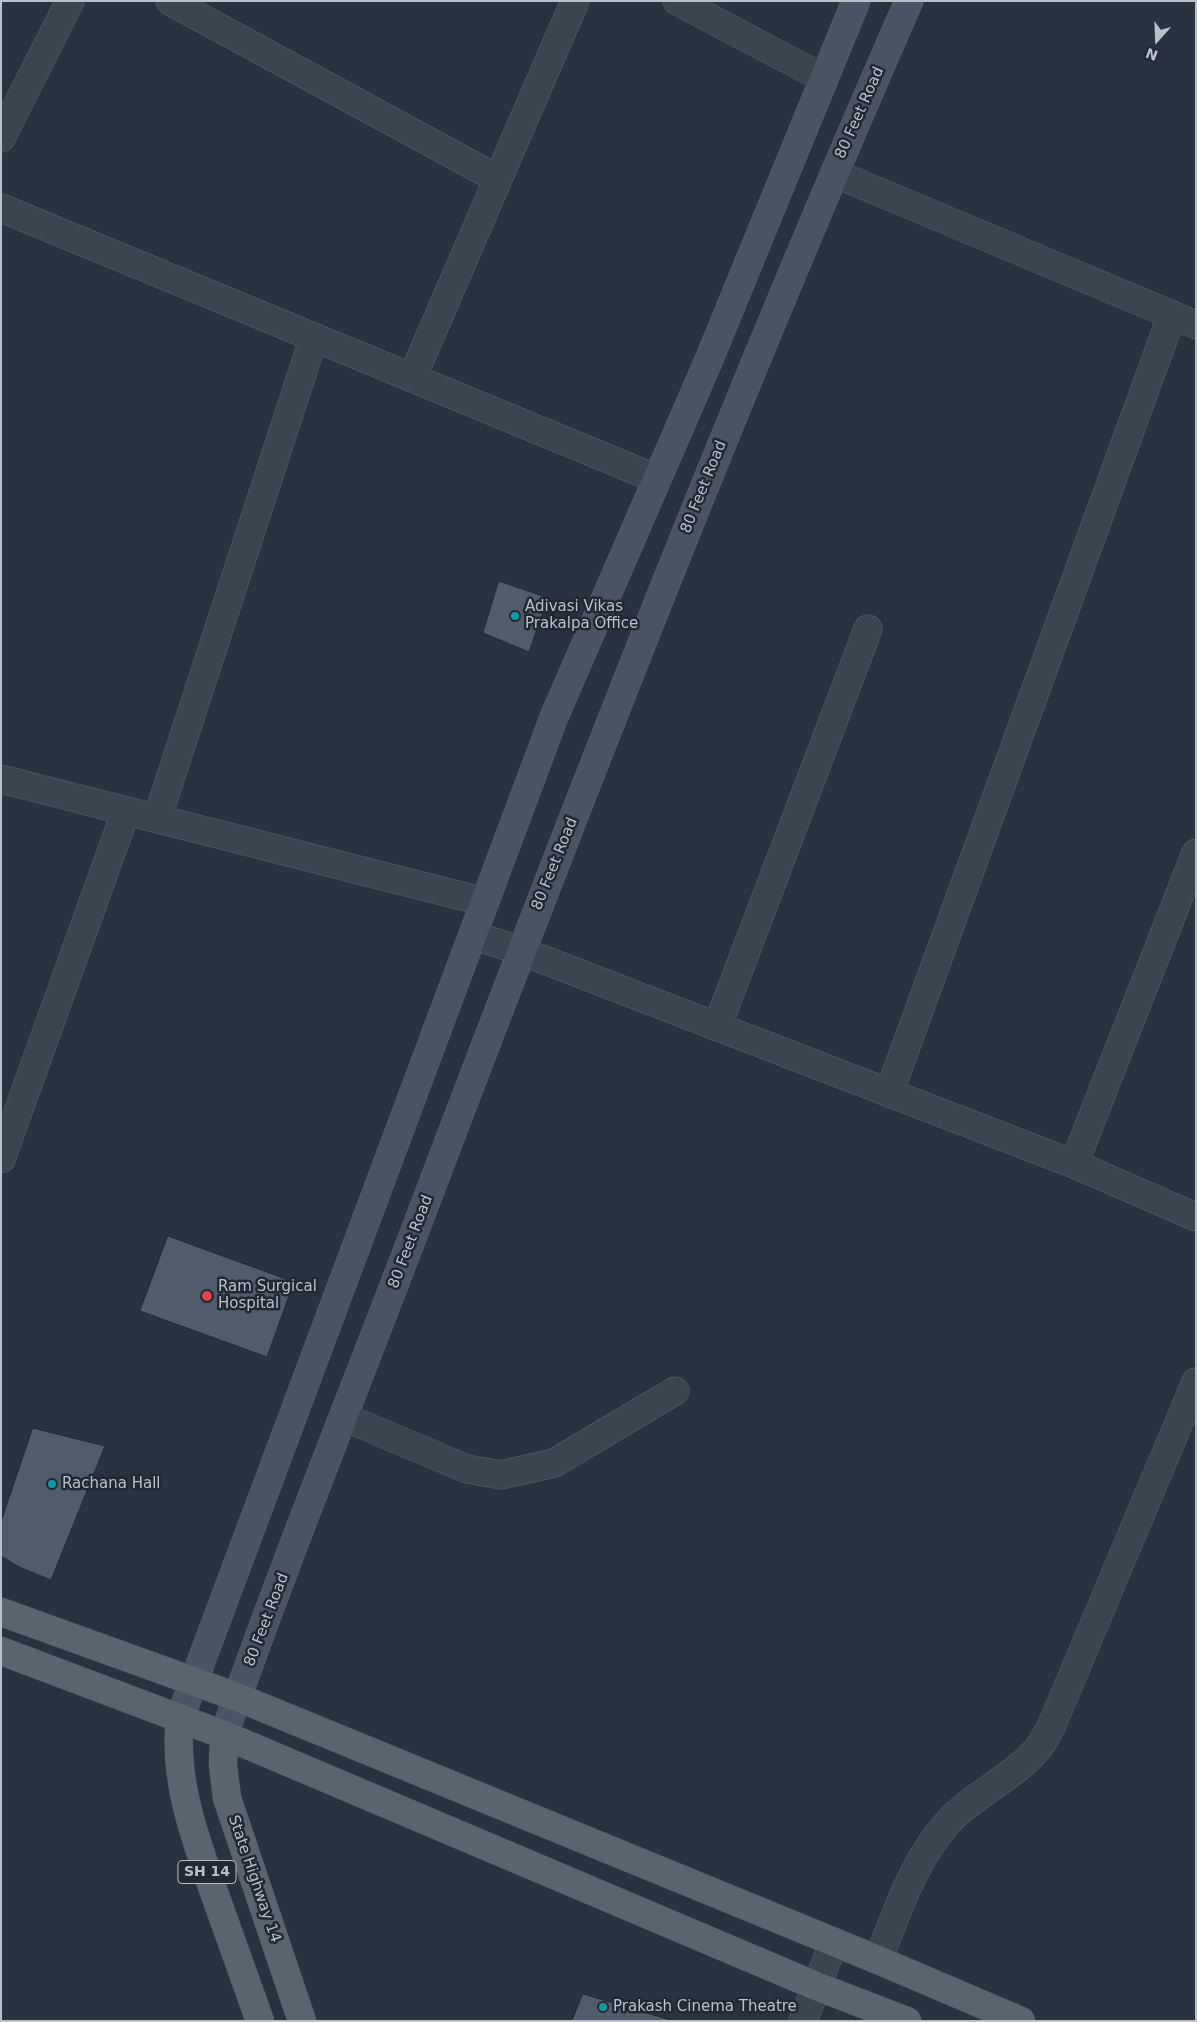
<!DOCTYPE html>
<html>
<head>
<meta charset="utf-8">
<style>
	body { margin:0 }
	#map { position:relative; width:1197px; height:2022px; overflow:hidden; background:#28333f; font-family:"DejaVu Sans",sans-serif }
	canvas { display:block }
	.frame { position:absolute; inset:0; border:2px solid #b8c0ca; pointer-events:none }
	.north { position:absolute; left:1132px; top:15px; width:50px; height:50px; -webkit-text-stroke:4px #202934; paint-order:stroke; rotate:200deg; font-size:14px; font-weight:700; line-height:20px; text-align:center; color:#b8c0ca }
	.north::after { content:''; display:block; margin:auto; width:18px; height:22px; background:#b8c0ca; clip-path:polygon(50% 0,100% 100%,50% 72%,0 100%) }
</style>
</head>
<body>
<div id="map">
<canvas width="1197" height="2022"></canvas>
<div class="frame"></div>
<div class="north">N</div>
</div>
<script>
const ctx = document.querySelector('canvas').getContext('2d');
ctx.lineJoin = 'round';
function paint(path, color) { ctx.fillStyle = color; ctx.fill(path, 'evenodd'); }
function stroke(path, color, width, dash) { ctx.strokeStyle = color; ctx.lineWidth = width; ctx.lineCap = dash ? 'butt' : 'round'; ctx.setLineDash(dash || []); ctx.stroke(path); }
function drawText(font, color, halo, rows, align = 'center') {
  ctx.font = font + ' "DejaVu Sans",sans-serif'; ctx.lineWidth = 5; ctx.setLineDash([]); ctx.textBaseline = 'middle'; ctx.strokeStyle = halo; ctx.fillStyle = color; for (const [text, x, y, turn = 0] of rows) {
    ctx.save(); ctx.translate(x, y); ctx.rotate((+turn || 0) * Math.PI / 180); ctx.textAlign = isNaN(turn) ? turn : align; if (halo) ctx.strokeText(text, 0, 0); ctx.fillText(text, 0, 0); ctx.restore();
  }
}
const building = new Path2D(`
	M499 581 548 598 529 652 483 633Z
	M168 1236 294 1282 267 1357 140 1311Z
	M33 1428 105 1446 51 1580 19 1567 1 1556V1522Z
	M583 1994 674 2021H572Z`);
paint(building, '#515c6a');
stroke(building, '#222b36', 1);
const minor = new Path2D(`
	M170 1 498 179
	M677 1 823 78
	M1 138 70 1
	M834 173 1196 325
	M1 208 657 479
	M412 378 575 1
	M1 779 485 902
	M157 819 314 337
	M473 935 521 951 1074 1164 1196 1217
	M717 1027 868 629
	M889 1093 1172 315
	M1 1159 126 811
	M1074 1164 1196 853
	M344 1417 467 1469 501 1475 554 1463 675 1391
	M878 1960C898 1910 915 1855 954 1816 978 1793 1020 1772 1039 1747 1044 1741 1047 1733 1051 1727L1196 1382
	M803 2021 834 1942`);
const secondary = new Path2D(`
	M180 1718 554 717 708 362 856 1
	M224 1735C289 1549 364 1367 433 1183 584 786 738 390 909 1`);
const primary = new Path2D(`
	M1 1612 237 1697 878 1960 1021 2021
	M1 1651 224 1735 816 1986 907 2021
	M180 1718C173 1781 195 1837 215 1895 230 1937 245 1979 260 2021
	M224 1735 223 1765 227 1798 302 2021`);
stroke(minor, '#59626d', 29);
stroke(secondary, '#59626d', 29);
stroke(primary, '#48505b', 29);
stroke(minor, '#3b454f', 28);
stroke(secondary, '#4a5462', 28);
stroke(primary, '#5a646f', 28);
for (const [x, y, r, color] of [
	[515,616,5,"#0f9aa8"],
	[207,1296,6,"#e0444e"],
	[52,1484,5,"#0f9aa8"],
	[603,2007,5,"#0f9aa8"]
]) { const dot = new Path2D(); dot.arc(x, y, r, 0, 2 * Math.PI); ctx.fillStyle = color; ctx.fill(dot); stroke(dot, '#202934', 2); }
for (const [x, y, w] of [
	[207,1872,58]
]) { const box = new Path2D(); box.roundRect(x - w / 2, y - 11.5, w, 23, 4); ctx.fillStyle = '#202934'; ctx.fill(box); stroke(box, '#b8c0ca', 1); }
drawText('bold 14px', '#b8c0ca', null, [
	["SH 14",207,1872]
]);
drawText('15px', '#b8c0ca', '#202934', [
	["80 Feet Road",860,113,-66],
	["80 Feet Road",704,487,-68],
	["80 Feet Road",555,864,-68],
	["80 Feet Road",411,1242,-69],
	["80 Feet Road",267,1620,-69],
	["State Highway 14",254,1879,71]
]);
drawText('15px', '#b8c0ca', '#202934', [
	["Adivasi Vikas",525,607],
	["Prakalpa Office",525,624],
	["Ram Surgical",218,1287],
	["Hospital",218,1304],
	["Rachana Hall",62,1484],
	["Prakash Cinema Theatre",613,2007]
], 'left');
</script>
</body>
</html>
